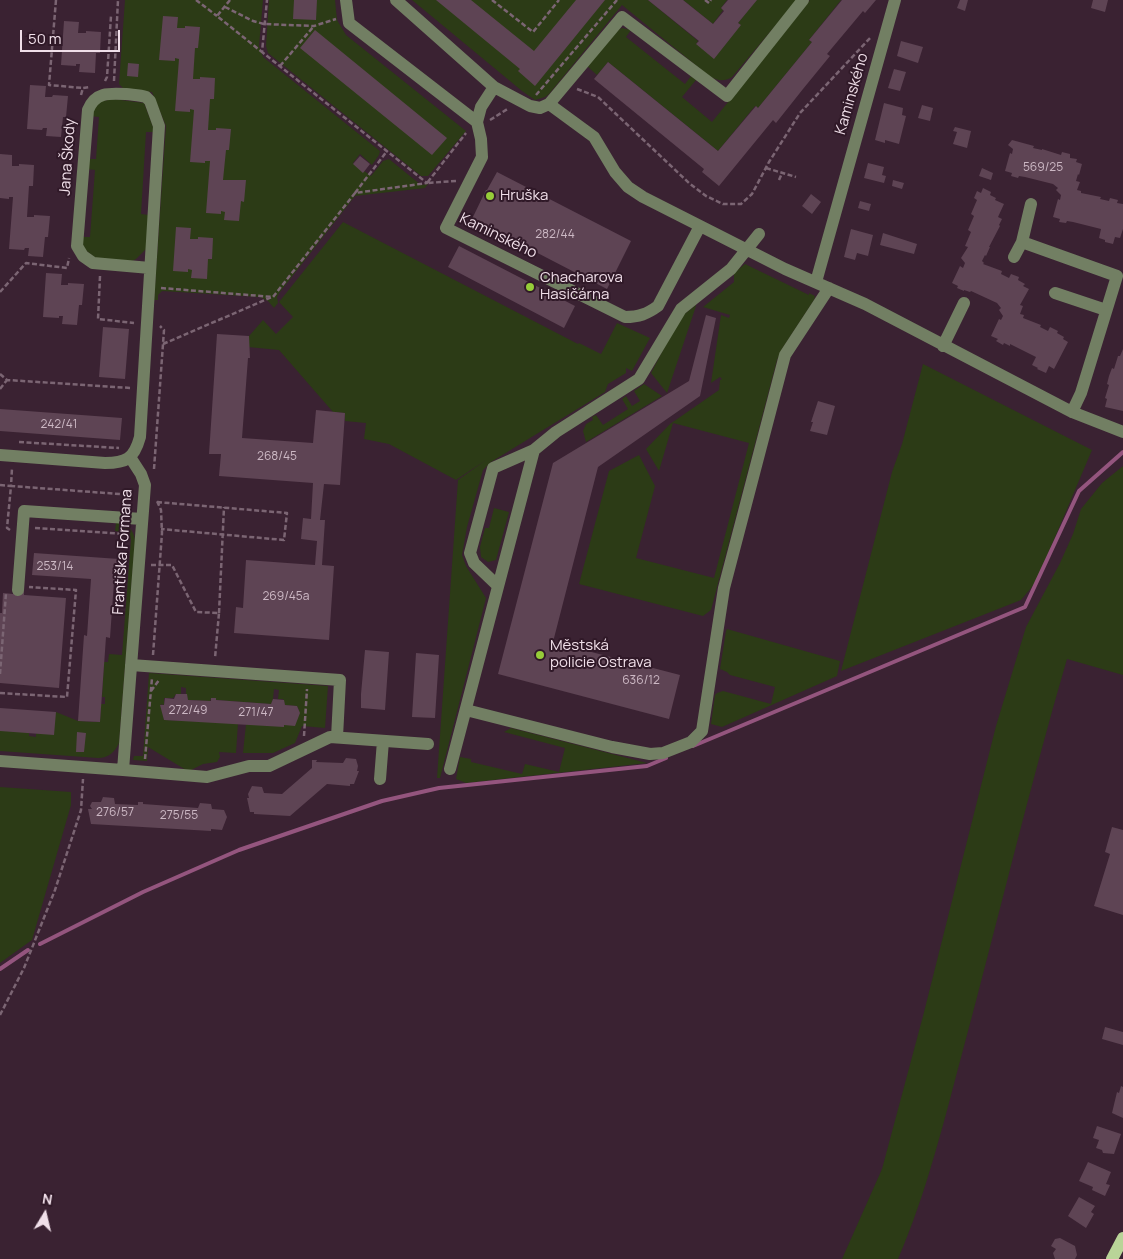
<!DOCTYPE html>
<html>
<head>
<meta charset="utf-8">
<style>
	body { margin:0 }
	#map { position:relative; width:1123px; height:1259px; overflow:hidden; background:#3a2232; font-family:Manrope,sans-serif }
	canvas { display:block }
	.north { position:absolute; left:20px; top:1189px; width:50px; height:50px; -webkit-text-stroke:4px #301928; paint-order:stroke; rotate:9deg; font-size:14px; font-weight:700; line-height:20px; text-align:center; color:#f0dfe9 }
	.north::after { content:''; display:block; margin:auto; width:18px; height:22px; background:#f0dfe9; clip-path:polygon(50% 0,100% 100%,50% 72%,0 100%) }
	.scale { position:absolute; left:20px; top:30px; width:100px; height:22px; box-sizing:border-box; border:2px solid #f0dfe9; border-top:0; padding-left:6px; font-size:15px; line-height:18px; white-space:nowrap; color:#f0dfe9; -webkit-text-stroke:4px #301928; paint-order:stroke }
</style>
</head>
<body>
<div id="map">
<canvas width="1123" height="1259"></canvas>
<div class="north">N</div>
<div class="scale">50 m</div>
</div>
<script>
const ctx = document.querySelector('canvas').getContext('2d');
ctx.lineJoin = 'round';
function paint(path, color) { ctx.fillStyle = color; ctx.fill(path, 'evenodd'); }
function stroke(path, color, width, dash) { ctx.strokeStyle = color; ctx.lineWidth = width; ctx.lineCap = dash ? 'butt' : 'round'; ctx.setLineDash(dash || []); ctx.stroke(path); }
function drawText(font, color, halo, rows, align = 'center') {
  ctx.font = font + ' Manrope,sans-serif'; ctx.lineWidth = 4; ctx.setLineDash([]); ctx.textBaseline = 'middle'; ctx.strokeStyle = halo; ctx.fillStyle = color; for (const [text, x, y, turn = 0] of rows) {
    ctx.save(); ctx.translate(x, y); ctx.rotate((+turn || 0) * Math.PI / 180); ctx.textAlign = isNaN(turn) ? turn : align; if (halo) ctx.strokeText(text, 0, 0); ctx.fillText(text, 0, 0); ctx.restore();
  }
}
paint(new Path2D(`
	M125 0H263L259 46 263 57 380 151 379 155 372 165 360 154 353 163 371 176 383 161 389 159 421 185 428 184 425 188 355 196 280 292 277 297 278 303 274 308 268 301 260 297 162 291 158 295V300H154L166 126 152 92 125 90 119 84Z
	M269 0H335L337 20 346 35 466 131 428 176H421L268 53 266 46Z
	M412 0H648L698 41 696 44 740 25 738 23 756 0H797L732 77C724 82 718 81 709 76L622 5 549 94 545 97 535 100 522 91Z
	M683 0H727L721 8 723 10 713 24Z
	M810 0H841L809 40 812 42 758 108 755 106 718 151 608 62 597 75 587 66 618 30 622 28 631 30 626 37 685 84 691 76 696 80 682 97 712 122Z
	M113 99 144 103 155 132H146L141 214 149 215 146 249 136 259 132 261 97 259 84 249 81 237H90L95 170 86 169 87 159H96L99 117 90 116 98 102Z
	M343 222 578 344 579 343 601 354 617 323 650 338 632 371 626 368V373L608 384 605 392 491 462 483 470 467 527 462 555 466 566 486 598 440 778H437L458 480 486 460 456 480 389 444 364 439 366 423 345 421V413L333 412 279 350 248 347 249 336 263 320 276 334 293 317 279 302Z
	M745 264 809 295V293L815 296 814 300 782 349 777 360 711 610 703 616 579 584 609 471 639 455 655 486 636 558 714 578 749 443 673 423 659 471 646 449 670 424 719 390 720 380 722 379 720 377 711 383 721 315 729 318 730 315 703 307 734 282V273Z
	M696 305V306L667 393 651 373 677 323 683 315Z
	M923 364 1092 450 1036 582 1021 600 841 671 892 472 902 444Z
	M644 384 662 396 586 442 583 431 586 424 593 420 592 417 596 415 603 425 628 409 622 399 626 396 632 406 640 401 634 391Z
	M1123 466V675L1067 659C1029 789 998 920 963 1050 944 1121 927 1192 898 1259H842L882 1169 923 1016 996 726 1026 627 1060 563 1073 534 1081 509 1102 483Z
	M494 508 509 512 496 560 488 562 481 557 480 547 485 528H489Z
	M116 523C127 524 134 529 135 541L119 743C115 752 108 758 98 758L0 751V730L29 732V736L36 737V733L56 712 78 721 100 722 101 704H105V697H102L104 662H108L109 654 122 655 131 539 123 532 115 531Z
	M727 629 840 661 837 676 722 727 711 724 715 695 717 693 723 691 771 704 775 687 730 675 727 672 720 669 726 631Z
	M149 673 328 686 325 728 302 726 295 743 273 753H243L246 724 283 725 299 710 297 706 285 705 283 699H278L279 690 274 689 273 699 271 704 216 700 215 698H211L210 701 188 700 186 694V688L181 687V694H176L173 698H164V705L161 704 164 720 238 723 236 753 219 752 220 757 217 762 203 764 191 770H186L148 747 147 761 133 760 134 756H143Z
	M511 728 647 763 466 783 456 779 460 757 471 759V762L522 774 525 764 559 772 565 748 504 732Z
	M0 787 71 792V805L32 940 0 963Z`), '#2c3b16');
stroke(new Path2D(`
	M693 746 1025 607 1079 491 1123 452
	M40 944 143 892 239 850 382 801 439 788 647 766 666 758
	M0 969 28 950`), '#94557e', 4);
paint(new Path2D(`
	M294 0H317L316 20 293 19Z
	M436 0H471L534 51 576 0H605L535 86 518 71 520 69Z
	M648 0H683L713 24 724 11 721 8 728 0H757L738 23 741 25 714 59 696 44 699 41Z
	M842 0H876L865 13 863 11 827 54 830 56 803 89 776 123 773 120 719 186 702 172 704 169 594 79 608 62 718 151 756 106 758 108 812 42 809 40Z
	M960 0H968L965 11 957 8Z
	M1093 0H1108L1105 12 1091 8Z
	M163 16 178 17 177 28H185V26L200 27 198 48H195L193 79H200V77L215 78 214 99H210L208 130H216V128L231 129 229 150H226L223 180H246L244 202 241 201 239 221 224 220 225 212 221 211V214L206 213 210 161H205V163L190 162 194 110 190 109V112L175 111 179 59 175 58V61L159 60Z
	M64 21 79 22 78 33H86V31L101 32 100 53H96L95 73 79 72 80 64H76V66L61 65Z
	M315 30 447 138 432 155 300 48Z
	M901 41 923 47 918 63 897 56Z
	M128 63 139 64 138 77 127 76Z
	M894 69 906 72 900 91 888 88Z
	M30 85 46 86 45 97H52L53 95 68 96 66 117H63L61 137 46 136 47 128H43L42 130 27 129Z
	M884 103 903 108 902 115 906 116 899 144 885 140V143L875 140Z
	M922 105 933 108 930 121 918 118Z
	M955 127 971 131 967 148 953 144 957 132 953 131Z
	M1012 140 1034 146 1033 148 1042 150V149L1061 155 1062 152 1070 154V158L1077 159 1076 162 1082 164 1079 175 1078 174 1076 181 1080 182 1077 190 1081 191V193L1101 197 1100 199 1109 201 1110 198 1118 200 1117 203 1123 204V229L1120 238 1115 237 1113 244 1105 242V240L1099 238 1101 229 1073 222 1067 221 1066 223 1059 222 1060 219 1053 217 1058 199 1060 200 1061 195 1056 190 1058 188 1053 184 1025 177 1019 176 1018 178 1011 176 1012 173 1005 171 1010 153 1012 154 1013 149 1008 145Z
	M0 154 12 155V166H19V164L34 165 33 186H29L27 217H34V215L50 216 48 237H45L43 257 28 256 29 248H25L24 250 9 249 13 197H9V199L0 198Z
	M360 156 370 164 363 173 353 164Z
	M868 163 884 167 882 175 886 176 884 183 864 178Z
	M982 168 993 173 991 180 979 176Z
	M497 172 631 241 607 289 472 219 486 190H487Z
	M893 180 904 183 902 189 892 186Z
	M983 188 991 192 990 195 996 198 995 200 1004 204 998 217 1002 219 999 225 1000 226 989 247H990L986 256 985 255 982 261 984 263 983 264 1002 271 1001 274 1009 278 1011 274 1019 277 1018 280 1025 284 1023 286 1029 289 1020 305 1023 306 1020 314 1024 315 1023 318 1041 325 1040 327 1048 331 1050 327 1058 331 1057 333 1064 337 1063 339 1068 342 1054 369 1049 366 1046 373 1037 369 1038 368 1032 365 1036 357 1010 344V346L1004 343 1003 345 996 341 998 339 991 336 999 319 1001 320 1003 316 999 310 1001 308 997 303 971 291 970 292 964 290V291L957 288 958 286 952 283 960 266 963 268 965 263 961 258 968 247 965 246 971 232 968 230 974 216 971 214 977 200 974 198 977 191 981 193Z
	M811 194 821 202 812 214 802 206Z
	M860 201 871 204 869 211 858 208Z
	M176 227 191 228 190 239H198V237L213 238 212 259H208L207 279 191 278 192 270 188 269V272L173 271Z
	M851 229 873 235 868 256 857 253 855 260 844 257Z
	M883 233 917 244 914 254 880 245Z
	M459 246 575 306 564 328 448 267Z
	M46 273 62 274 61 285H68V283L84 284 82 305H79L77 325 62 324 63 316H59V318L43 317Z
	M706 315 716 318 700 396 598 467 553 642 680 675 669 719 498 674 553 463 689 381Z
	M103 327 129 329 125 379 99 377Z
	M217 334 249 336 250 358H248L242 438 313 443 316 410 345 413 340 485 324 484 320 520H325L322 565 334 566 329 640 234 633 236 607 243 608 246 560 315 565 317 541 301 539 303 518 311 519 313 483 219 476 221 454H209Z
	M1123 349V411L1105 407 1107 399 1105 398 1109 385 1107 384 1109 376 1112 368 1114 369 1118 356H1120Z
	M818 401 835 406 827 435 810 431 813 422H811Z
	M0 409 122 418 120 440 0 431Z
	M34 553 119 559 117 581H114L110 638 106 637 100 722 78 721 84 635 87 636 91 579 32 575Z
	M13 590 24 591V595L66 598 59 688 0 683V613H2L3 593 13 594Z
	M365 650 389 652 385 710 361 708V694Z
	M416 653 439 655 435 718 412 717Z
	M176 694H187L188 700 211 701V698H216V700L271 704 273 699 284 700 285 705 297 706 300 713 295 726 284 725V727L164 720 160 705H164L165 698 174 699Z
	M0 708 56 712 54 735 0 731Z
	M77 732 86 733 84 752H76Z
	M346 758 356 759 358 766 357 771H359L354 784H350V786L327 784 290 816 254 814V812H250L247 798H249L248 794 252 786 262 787 264 793 282 794 312 768V760H317L316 762 343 763Z
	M103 797 114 798 115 804 138 805V802H143V804L198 808 200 803 211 804 212 809 224 810 227 817 222 830 211 829V831L91 824 88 809H92L90 806 92 802H101Z
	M1112 827 1123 830V915L1094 906 1110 854 1105 852Z
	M1105 1027 1123 1032V1045L1102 1039Z
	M1121 1086 1123 1087V1118L1112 1113 1117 1092 1119 1093Z
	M1097 1126 1121 1134 1114 1154 1103 1153 1102 1150 1096 1148 1099 1140 1093 1138Z
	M1088 1162 1111 1172 1106 1184 1110 1185 1105 1196 1092 1190 1093 1187 1079 1181Z
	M1079 1197 1095 1206 1091 1212 1094 1214 1086 1228 1068 1216Z
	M1060 1238 1075 1246 1077 1255 1075 1259H1055L1053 1253 1056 1249 1051 1246 1055 1239Z`), '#5e4454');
stroke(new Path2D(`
	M56 0 49 85 83 88
	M196 0 217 16
	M230 0 217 16 262 52
	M492 0 533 32 559 0
	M705 0 709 3 711 0
	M225 7 253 21 264 24 314 26 336 19
	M280 66 314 26
	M105 81 107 77 111 16
	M114 81 118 0
	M577 89 598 97 689 183 706 196 723 204H741L752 194 769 162 800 113 871 37
	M81 95 83 88 90 87
	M536 95 617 0
	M490 120 509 108
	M766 168 796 177
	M779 180 782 173
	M456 181 427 183 466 133
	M355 193 387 151
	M100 276 98 319 134 323
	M161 288 273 297 355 193 427 183 262 52 267 0
	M0 292 26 263 67 268 69 258
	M163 344 272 297
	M0 374 7 380 131 388
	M0 389 7 380
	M19 442 119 448
	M154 469 164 330 160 326
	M0 485 11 486 12 468
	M157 502 287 513 284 540 161 529
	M35 528 125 534 128 536
	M10 530 7 528 11 486 133 495
	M151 565H172L196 612 219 613 215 658
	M219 613 224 507
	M153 655 162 533 161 510 157 501
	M0 674 6 593
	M151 691 159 680
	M0 693 67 697 76 590 29 587
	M304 736 307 689
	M145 759 152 678
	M0 1015 24 968 55 890 81 810 83 779`), '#7b6573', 2.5, [5, 2.5]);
stroke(new Path2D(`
	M346 0 349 23 477 122
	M396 0 494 87 530 106 540 108 549 104 622 17 727 96 803 0
	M494 87 481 107 477 122 481 139 482 157 446 228 625 317C639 317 647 314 658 306L700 226
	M549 104 594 137 615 172 628 187 643 197 785 269 865 304 1072 412 1123 432
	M1031 204 1022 242 1117 276 1081 393 1072 412
	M1014 257 1022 242
	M816 282 895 0
	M1055 293 1106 310
	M943 346 964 303
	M0 455 105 463C126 463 134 459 140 437L159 126 150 101 146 97C140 95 133 95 126 94 109 93 95 92 88 110L77 246 83 256 93 263 150 268
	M498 586 474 563 470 553 493 468 534 450
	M18 590 24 511 142 519
	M131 665 340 680 337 737
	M466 710 612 747 650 754 663 753 691 742 702 731 724 588 785 355 829 288
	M0 761 123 770 145 485 141 474 130 457
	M450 769 534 450 556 432 639 379 681 309 731 269 759 234
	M123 770 207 777 249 766H269L330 737 428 744
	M380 779 383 741`), '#727f63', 12);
stroke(new Path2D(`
	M1112 1259 1123 1238`), '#b9d498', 12);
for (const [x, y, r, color] of [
	[490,196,5,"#96cc39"],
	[530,287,5,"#96cc39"],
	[540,655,5,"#96cc39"]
]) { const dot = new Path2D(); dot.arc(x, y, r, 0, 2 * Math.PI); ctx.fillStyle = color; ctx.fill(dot); stroke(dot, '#301928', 2); }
drawText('12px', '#ccb8c4', null, [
	["569/25",1043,168],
	["282/44",555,235],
	["242/41",59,425],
	["268/45",277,457],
	["253/14",55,567],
	["269/45a",286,597],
	["636/12",641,681],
	["272/49",188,711],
	["271/47",256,713],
	["276/57",115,813],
	["275/55",179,816]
]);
drawText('15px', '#f0dfe9', '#301928', [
	["Kaminského",852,94,-74],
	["Jana Škody",68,157,-86],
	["Kaminského",498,236,26],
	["Františka Formana",123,552,-86]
]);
drawText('15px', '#f0dfe9', '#301928', [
	["Hruška",500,196],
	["Chacharova",540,278],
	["Hasičárna",540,295],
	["Městská",550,646],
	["policie Ostrava",550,663]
], 'left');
</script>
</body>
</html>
